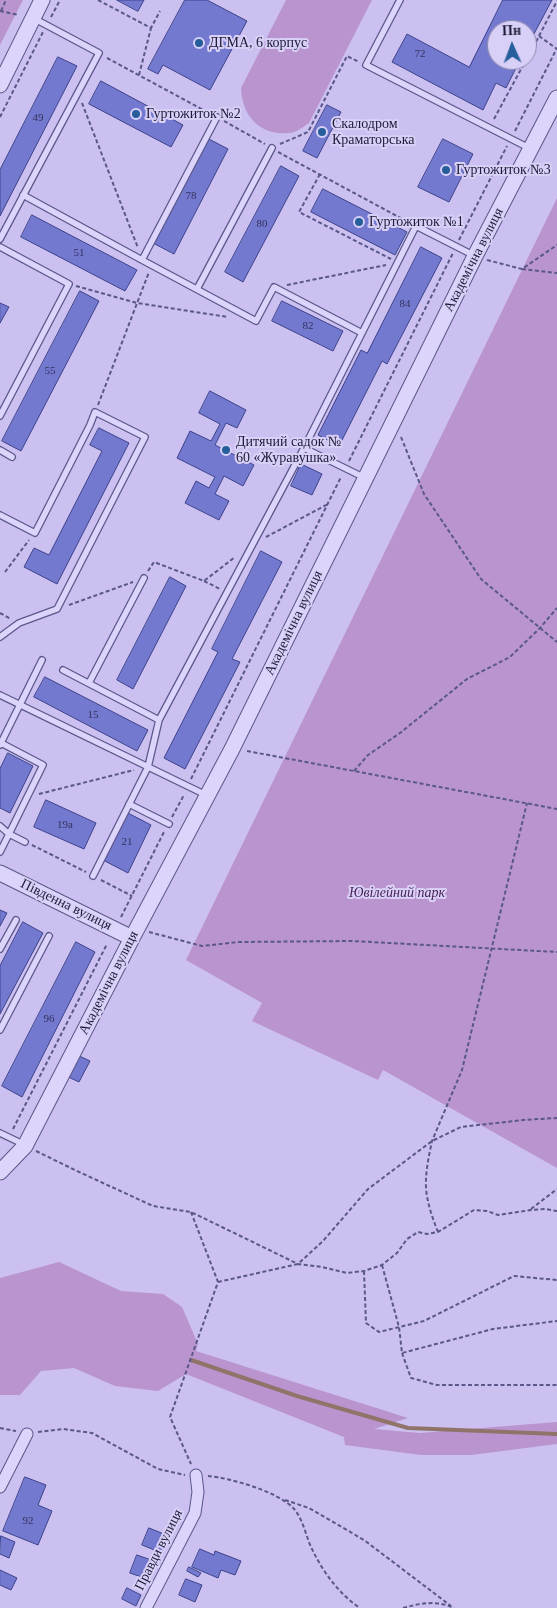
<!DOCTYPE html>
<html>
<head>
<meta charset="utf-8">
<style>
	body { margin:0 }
	#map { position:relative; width:557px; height:1608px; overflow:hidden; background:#cbc0f0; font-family:Georgia,serif }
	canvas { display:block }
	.north { position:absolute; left:487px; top:20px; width:50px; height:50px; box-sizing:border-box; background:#d9d0f7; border:1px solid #8e88ab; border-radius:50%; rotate:358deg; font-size:14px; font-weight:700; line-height:20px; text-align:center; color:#1d1c38 }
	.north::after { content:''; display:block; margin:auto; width:18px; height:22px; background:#255e9b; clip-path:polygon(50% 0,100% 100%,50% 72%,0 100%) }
</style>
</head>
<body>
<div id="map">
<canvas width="557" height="1608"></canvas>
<div class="north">Пн</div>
</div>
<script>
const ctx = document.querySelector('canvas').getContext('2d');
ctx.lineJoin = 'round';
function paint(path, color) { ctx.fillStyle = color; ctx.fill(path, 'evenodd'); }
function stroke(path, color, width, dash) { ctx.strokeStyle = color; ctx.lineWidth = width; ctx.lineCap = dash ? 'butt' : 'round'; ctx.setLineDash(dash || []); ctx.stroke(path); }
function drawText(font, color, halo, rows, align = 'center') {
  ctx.font = font + ' Georgia,serif'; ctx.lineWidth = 4; ctx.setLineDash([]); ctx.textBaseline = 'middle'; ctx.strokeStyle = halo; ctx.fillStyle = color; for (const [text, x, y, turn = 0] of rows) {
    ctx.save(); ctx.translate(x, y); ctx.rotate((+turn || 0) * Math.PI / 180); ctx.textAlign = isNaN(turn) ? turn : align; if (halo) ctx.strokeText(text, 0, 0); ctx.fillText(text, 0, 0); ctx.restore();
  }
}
paint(new Path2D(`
	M0 0H23L0 45Z
	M286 0H372L309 123C303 127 296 133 289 133 259 136 242 115 241 88Z
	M557 198V1168L383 1070 378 1080 252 1021 262 1003 186 960Z
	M59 1262 121 1291 163 1294 182 1307 198 1344 196 1351 408 1418 374 1429 420 1433 557 1422V1444L471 1455H421L345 1445 344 1437 186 1374 158 1391 115 1386 74 1368 41 1371 20 1395H0V1278Z`), '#b994ce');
stroke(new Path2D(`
	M191 1360 297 1396 408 1428 557 1434`), '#90746a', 4);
const building = new Path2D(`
	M117 0H144L138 11Z
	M185 0H207L247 21 210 90 163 65 158 74 148 69Z
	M503 0H552L527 47V30H497V60H520L506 88 496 83 483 110 392 62 407 34 469 67Z
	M58 57 77 66 0 216V170Z
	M101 81 183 125 171 147 89 104Z
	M327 105 341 112 317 158 303 151Z
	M207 138 228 149 174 254 153 243Z
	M443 139 473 154 449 202 418 187Z
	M281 166 299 176 243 282 225 272Z
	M323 189 407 232 395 255 311 212Z
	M32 215 137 270 125 291 21 237Z
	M421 247 442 258 387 364 382 361 339 446 318 435 361 350 367 353Z
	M80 291 99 301 21 451 2 441Z
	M282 301 343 331 333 351 272 321Z
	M0 303 9 307 0 323Z
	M210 391 246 410 237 428 226 423 215 445 254 465 243 486 224 476 215 494 229 501 219 520 185 503 196 481 209 488 215 477 177 458 190 431 211 441 220 424 199 413Z
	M99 428 129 443 57 584 24 567 34 548 49 555 102 451 90 445Z
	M301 464 322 474 312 495 291 486Z
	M261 551 282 562 232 659 240 662 185 769 164 758 218 652 212 649Z
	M170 577 186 586 133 689 117 680Z
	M45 677 148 730 137 751 34 697Z
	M8 753 33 766 10 813 0 808V769Z
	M46 800 96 823 84 849 34 827Z
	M126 812 151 825 128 873 103 860Z
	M0 910 7 913 0 926Z
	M23 922 43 933 0 1014V966Z
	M76 942 95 952 22 1097 2 1086Z
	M75 1054 90 1061 79 1082 64 1075Z
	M25 1477 46 1485 38 1505 52 1511 38 1545 3 1531Z
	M149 1528 169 1536 162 1553 142 1545Z
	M1 1536 15 1542 9 1558 0 1554Z
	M200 1549 214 1555 215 1551 241 1561 235 1575 221 1570 218 1578 192 1567Z
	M137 1555 154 1561 147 1579 130 1573Z
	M189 1567 201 1573 198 1577 187 1571Z
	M0 1570 17 1578 11 1590 0 1585Z
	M186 1579 202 1585 195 1602 179 1595Z
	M127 1588 141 1595 136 1606 122 1599Z`);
paint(building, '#7479d0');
stroke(building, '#3c428a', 1);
const service = new Path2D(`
	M400 0 366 65 529 148
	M23 195 142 260 217 117
	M0 239 99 53 35 19
	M0 247 69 284 0 416
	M142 260 256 321 274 287 362 333 416 226 473 255
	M197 289 272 148
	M304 448 365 478
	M0 450 12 457
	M0 515 35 533 90 425 95 412 145 437 57 609 19 623 0 637
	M63 670 159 720 148 767 93 876
	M89 683 144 578
	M0 695 206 795
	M159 720 304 448 362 333
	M0 745 42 660
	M129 804 169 824
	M0 826 9 834 43 765 1 743
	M0 852 9 834 25 842
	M0 949 16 920
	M0 1030 49 936
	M0 1133 25 1145`);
const minor = new Path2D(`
	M0 1487 27 1434
	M146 1608 195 1513 198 1492 196 1475`);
const tertiary = new Path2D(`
	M0 85 42 0
	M0 873 132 938
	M0 1172 25 1146 132 938 232 749 475 256 557 98`);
stroke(service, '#5a578a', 8);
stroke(minor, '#5a578a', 13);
stroke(tertiary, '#5a578a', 17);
stroke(new Path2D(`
	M98 0 151 28 160 11
	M0 11 19 15
	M1 11 6 0
	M51 17 60 0
	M539 36 557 1
	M107 58 209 113
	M527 59 539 36 557 49
	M139 75 151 28
	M82 103 138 248
	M0 117 43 32
	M494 119 526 60
	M224 121 265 144
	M515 131 557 48
	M280 144 308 132 347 56 359 62
	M278 152 408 222
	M320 174 299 212 391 259
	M459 240 507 146
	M487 260 522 269 557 245
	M522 269 557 273
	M287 285 386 265
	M76 286 137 303 228 317
	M98 405 149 272
	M401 437 424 494 481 579 557 642
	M349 461 453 253
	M266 537 328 504
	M148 571 154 562 204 581 235 557
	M5 572 29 540
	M204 581 220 589
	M69 605 133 582
	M0 613 11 619
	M247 751 557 809
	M354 771 368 755 400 733 467 679 510 657 540 628 557 608
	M191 779 341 477
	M39 794 134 770
	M172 817 184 795
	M32 845 86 872
	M101 880 132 896
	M121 917 165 830
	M149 932 202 946 239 942 352 941 557 952
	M13 1129 107 944
	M36 1151 77 1171 153 1206 191 1212 298 1264 322 1267 347 1273 364 1271 382 1265 397 1253 407 1239 418 1232 427 1234 438 1232 474 1210 487 1211 498 1215 531 1210 545 1209 557 1211
	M531 1209 557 1189
	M191 1212 218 1282 170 1417 191 1464
	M438 1232C434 1222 430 1211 428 1201 423 1182 428 1160 432 1141L462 1070 527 803
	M382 1265 399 1327 402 1353 493 1329 557 1321
	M364 1271 366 1323 379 1332 424 1321 514 1276 557 1280
	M218 1282 298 1264 323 1241 368 1189 432 1141 461 1127 523 1120 557 1118
	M402 1353 411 1378 437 1385H557
	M0 1428 16 1431
	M38 1432 63 1429 92 1433 158 1469 185 1475
	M208 1476C231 1478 280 1492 295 1510 304 1522 306 1537 312 1549 323 1572 339 1594 360 1608
	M285 1500 309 1508 364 1540 451 1606
	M403 1608C421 1603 437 1600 454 1608`), '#5a578a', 2, [4, 2.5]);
stroke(service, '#dcd4fa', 5.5);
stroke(minor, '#dcd4fa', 11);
stroke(tertiary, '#dcd4fa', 15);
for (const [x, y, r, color] of [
	[199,43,5,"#255e9b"],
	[136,114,5,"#255e9b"],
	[322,132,5,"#255e9b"],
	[446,170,5,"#255e9b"],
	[359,222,5,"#255e9b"],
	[226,450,5,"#255e9b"]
]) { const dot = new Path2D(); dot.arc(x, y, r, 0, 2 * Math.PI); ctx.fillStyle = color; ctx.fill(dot); stroke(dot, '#d9d0f7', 2); }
drawText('11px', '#33335e', null, [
	["72",420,54],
	["49",38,118],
	["78",191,196],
	["80",262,224],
	["51",79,253],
	["84",405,304],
	["82",308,326],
	["55",50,371],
	["15",93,715],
	["19а",65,825],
	["21",127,842],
	["96",49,1019],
	["92",28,1521]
]);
drawText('14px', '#1d1c38', '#d9d0f7', [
	["ДГМА, 6 корпус",209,43],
	["Гуртожиток №2",146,114],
	["Скалодром",332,124],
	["Краматорська",332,140],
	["Гуртожиток №3",456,170],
	["Гуртожиток №1",369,222],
	["Дитячий садок №",236,442],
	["60 «Журавушка»",236,458]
], 'left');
drawText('14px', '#1d1c38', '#d9d0f7', [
	["Академічна вулиця",474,260,-63],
	["Академічна вулиця",294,623,-64],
	["Південна вулиця",66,905,26],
	["Академічна вулиця",109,983,-63],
	["Правди вулиця",159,1550,-63]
]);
drawText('italic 14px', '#4a2256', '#d9d0f7', [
	["Ювілейний парк",397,893]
]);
</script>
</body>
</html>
